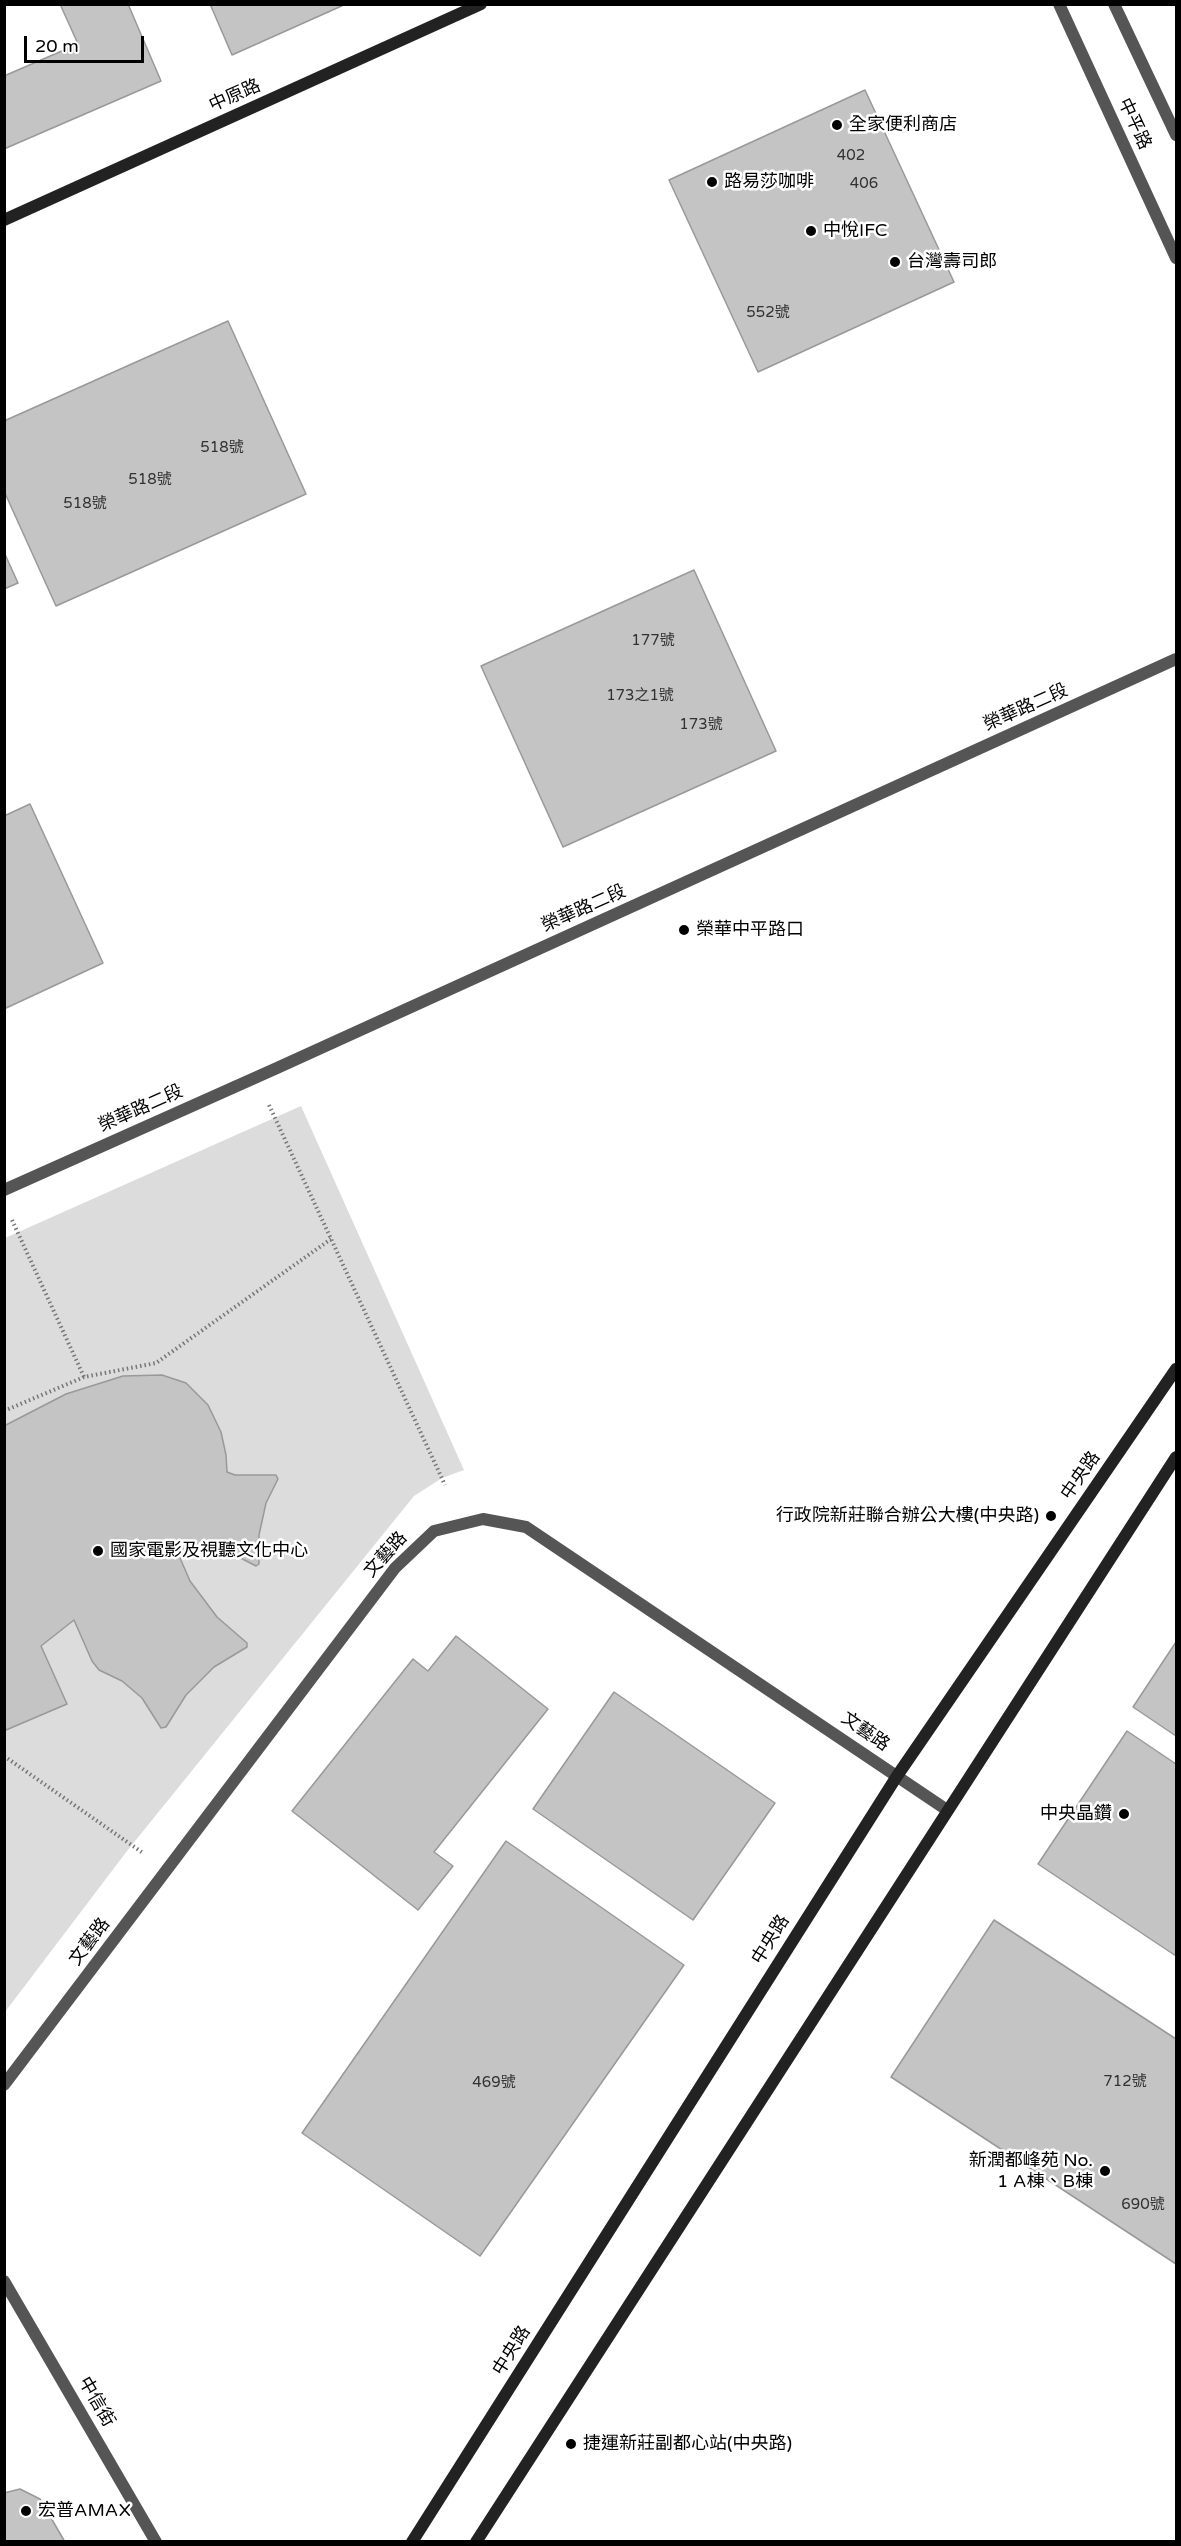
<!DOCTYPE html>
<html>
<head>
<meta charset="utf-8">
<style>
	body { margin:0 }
	#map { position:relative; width:1181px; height:2546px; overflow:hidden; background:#fff; font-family:"Varela Round",sans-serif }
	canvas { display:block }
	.frame { position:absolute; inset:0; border:6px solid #000; pointer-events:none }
	.scale { position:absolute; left:24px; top:36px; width:120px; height:27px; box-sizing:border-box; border:3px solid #000; border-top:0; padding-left:8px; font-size:18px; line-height:21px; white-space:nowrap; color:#000; -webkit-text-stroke:4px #fff; paint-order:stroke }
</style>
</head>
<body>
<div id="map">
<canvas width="1181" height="2546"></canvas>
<div class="frame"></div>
<div class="scale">20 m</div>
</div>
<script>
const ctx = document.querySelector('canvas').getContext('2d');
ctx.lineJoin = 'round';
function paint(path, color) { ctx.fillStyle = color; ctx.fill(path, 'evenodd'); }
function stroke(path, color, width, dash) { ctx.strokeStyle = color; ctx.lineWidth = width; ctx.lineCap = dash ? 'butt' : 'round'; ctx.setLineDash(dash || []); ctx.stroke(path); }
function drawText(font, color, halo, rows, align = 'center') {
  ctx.font = font + ' "Varela Round","Noto Sans TC",sans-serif'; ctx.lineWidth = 5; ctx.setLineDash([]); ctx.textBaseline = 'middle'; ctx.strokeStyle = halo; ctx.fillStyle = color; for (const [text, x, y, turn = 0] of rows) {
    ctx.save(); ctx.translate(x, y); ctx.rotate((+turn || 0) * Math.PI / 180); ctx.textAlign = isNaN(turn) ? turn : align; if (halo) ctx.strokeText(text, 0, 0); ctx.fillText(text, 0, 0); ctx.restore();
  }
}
paint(new Path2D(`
	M301 1106 464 1470 442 1478 414 1496 127 1851 5 2012V1238Z`), '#dcdcdc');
const building = new Path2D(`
	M60 4H128L161 81 4 149V76L78 44Z
	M210 4H346L232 55Z
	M865 90 954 282 758 372 669 180Z
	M228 321 306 494 56 606 4 491V421Z
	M4 552 18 583 4 589Z
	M694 570 776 751 563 847 481 666Z
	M30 804 103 963 4 1009V816Z
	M162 1375 186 1383 208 1405 221 1432 226 1455 227 1472 235 1475H276L278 1479 266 1503 259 1535V1564L256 1566 231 1553 199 1549 182 1554 180 1558 190 1581 217 1617 247 1643V1647L214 1667 186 1695 166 1727 161 1728 142 1698 122 1681 99 1670 92 1661 74 1620 41 1646 67 1704 6 1730 4 1726V1426L66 1394 123 1376Z
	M456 1636 548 1709 434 1852 453 1866 418 1910 292 1811 413 1659 428 1671Z
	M1176 1642V1736L1133 1707Z
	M614 1692 775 1803 693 1920 533 1809Z
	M1127 1731 1176 1764V1956L1038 1864Z
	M506 1841 684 1965 480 2256 302 2133Z
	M994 1920 1176 2039V2264L891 2077Z
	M20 2489 40 2499 65 2542H4V2493Z`);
paint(building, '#c4c4c4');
stroke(building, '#999', 1.5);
stroke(new Path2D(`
	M269 1105 445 1485
	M12 1220 84 1377
	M4 1411 84 1377 156 1363 331 1239
	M4 1756 143 1853`), '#777', 4, [1.5, 3]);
stroke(new Path2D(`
	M1059 4 1176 258
	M1114 4 1176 135
	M4 1190 277 1068 1176 659
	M4 2085 395 1568 434 1531 483 1519 526 1527 947 1810
	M4 2281 156 2542`), '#555', 12);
stroke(new Path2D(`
	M4 220 481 4
	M412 2542 897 1776 1176 1369
	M476 2542 1176 1457`), '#222', 12);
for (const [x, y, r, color] of [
	[837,125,6,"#000"],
	[712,182,6,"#000"],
	[811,231,6,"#000"],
	[895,262,6,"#000"],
	[684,930,6,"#000"],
	[1051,1516,6,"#000"],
	[98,1551,6,"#000"],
	[1124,1814,6,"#000"],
	[1105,2171,6,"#000"],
	[571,2444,6,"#000"],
	[26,2511,6,"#000"]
]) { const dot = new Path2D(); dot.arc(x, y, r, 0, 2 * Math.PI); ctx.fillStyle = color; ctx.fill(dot); stroke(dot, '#fff', 2); }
drawText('15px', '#313131', null, [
	["402",851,156],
	["406",864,184],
	["552號",768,313],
	["518號",222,448],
	["518號",150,480],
	["518號",85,504],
	["177號",653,641],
	["173之1號",640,696],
	["173號",701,725],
	["712號",1125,2082],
	["469號",494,2083],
	["690號",1143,2205]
]);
drawText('18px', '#000', '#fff', [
	["中原路",235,96,-24],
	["中平路",1134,124,65],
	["榮華路二段",1026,708,-24],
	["榮華路二段",584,909,-24],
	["榮華路二段",141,1109,-24],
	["中央路",1081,1476,-55],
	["文藝路",386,1555,-48],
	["文藝路",865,1732,35],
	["中央路",771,1940,-58],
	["文藝路",90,1942,-53],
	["中央路",512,2351,-58],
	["中信街",96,2402,60]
]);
drawText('18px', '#000', '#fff', [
	["全家便利商店",849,125],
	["路易莎咖啡",724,182],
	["中悅IFC",823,231],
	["台灣壽司郎",907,262],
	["榮華中平路口",696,930],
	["行政院新莊聯合辦公大樓(中央路)",1039,1516,"right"],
	["國家電影及視聽文化中心",110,1551],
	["中央晶鑽",1112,1814,"right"],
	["新潤都峰苑 No.",1093,2161,"right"],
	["1 A棟、B棟",1093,2182,"right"],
	["捷運新莊副都心站(中央路)",583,2444],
	["宏普AMAX",38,2511]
], 'left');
</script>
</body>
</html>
